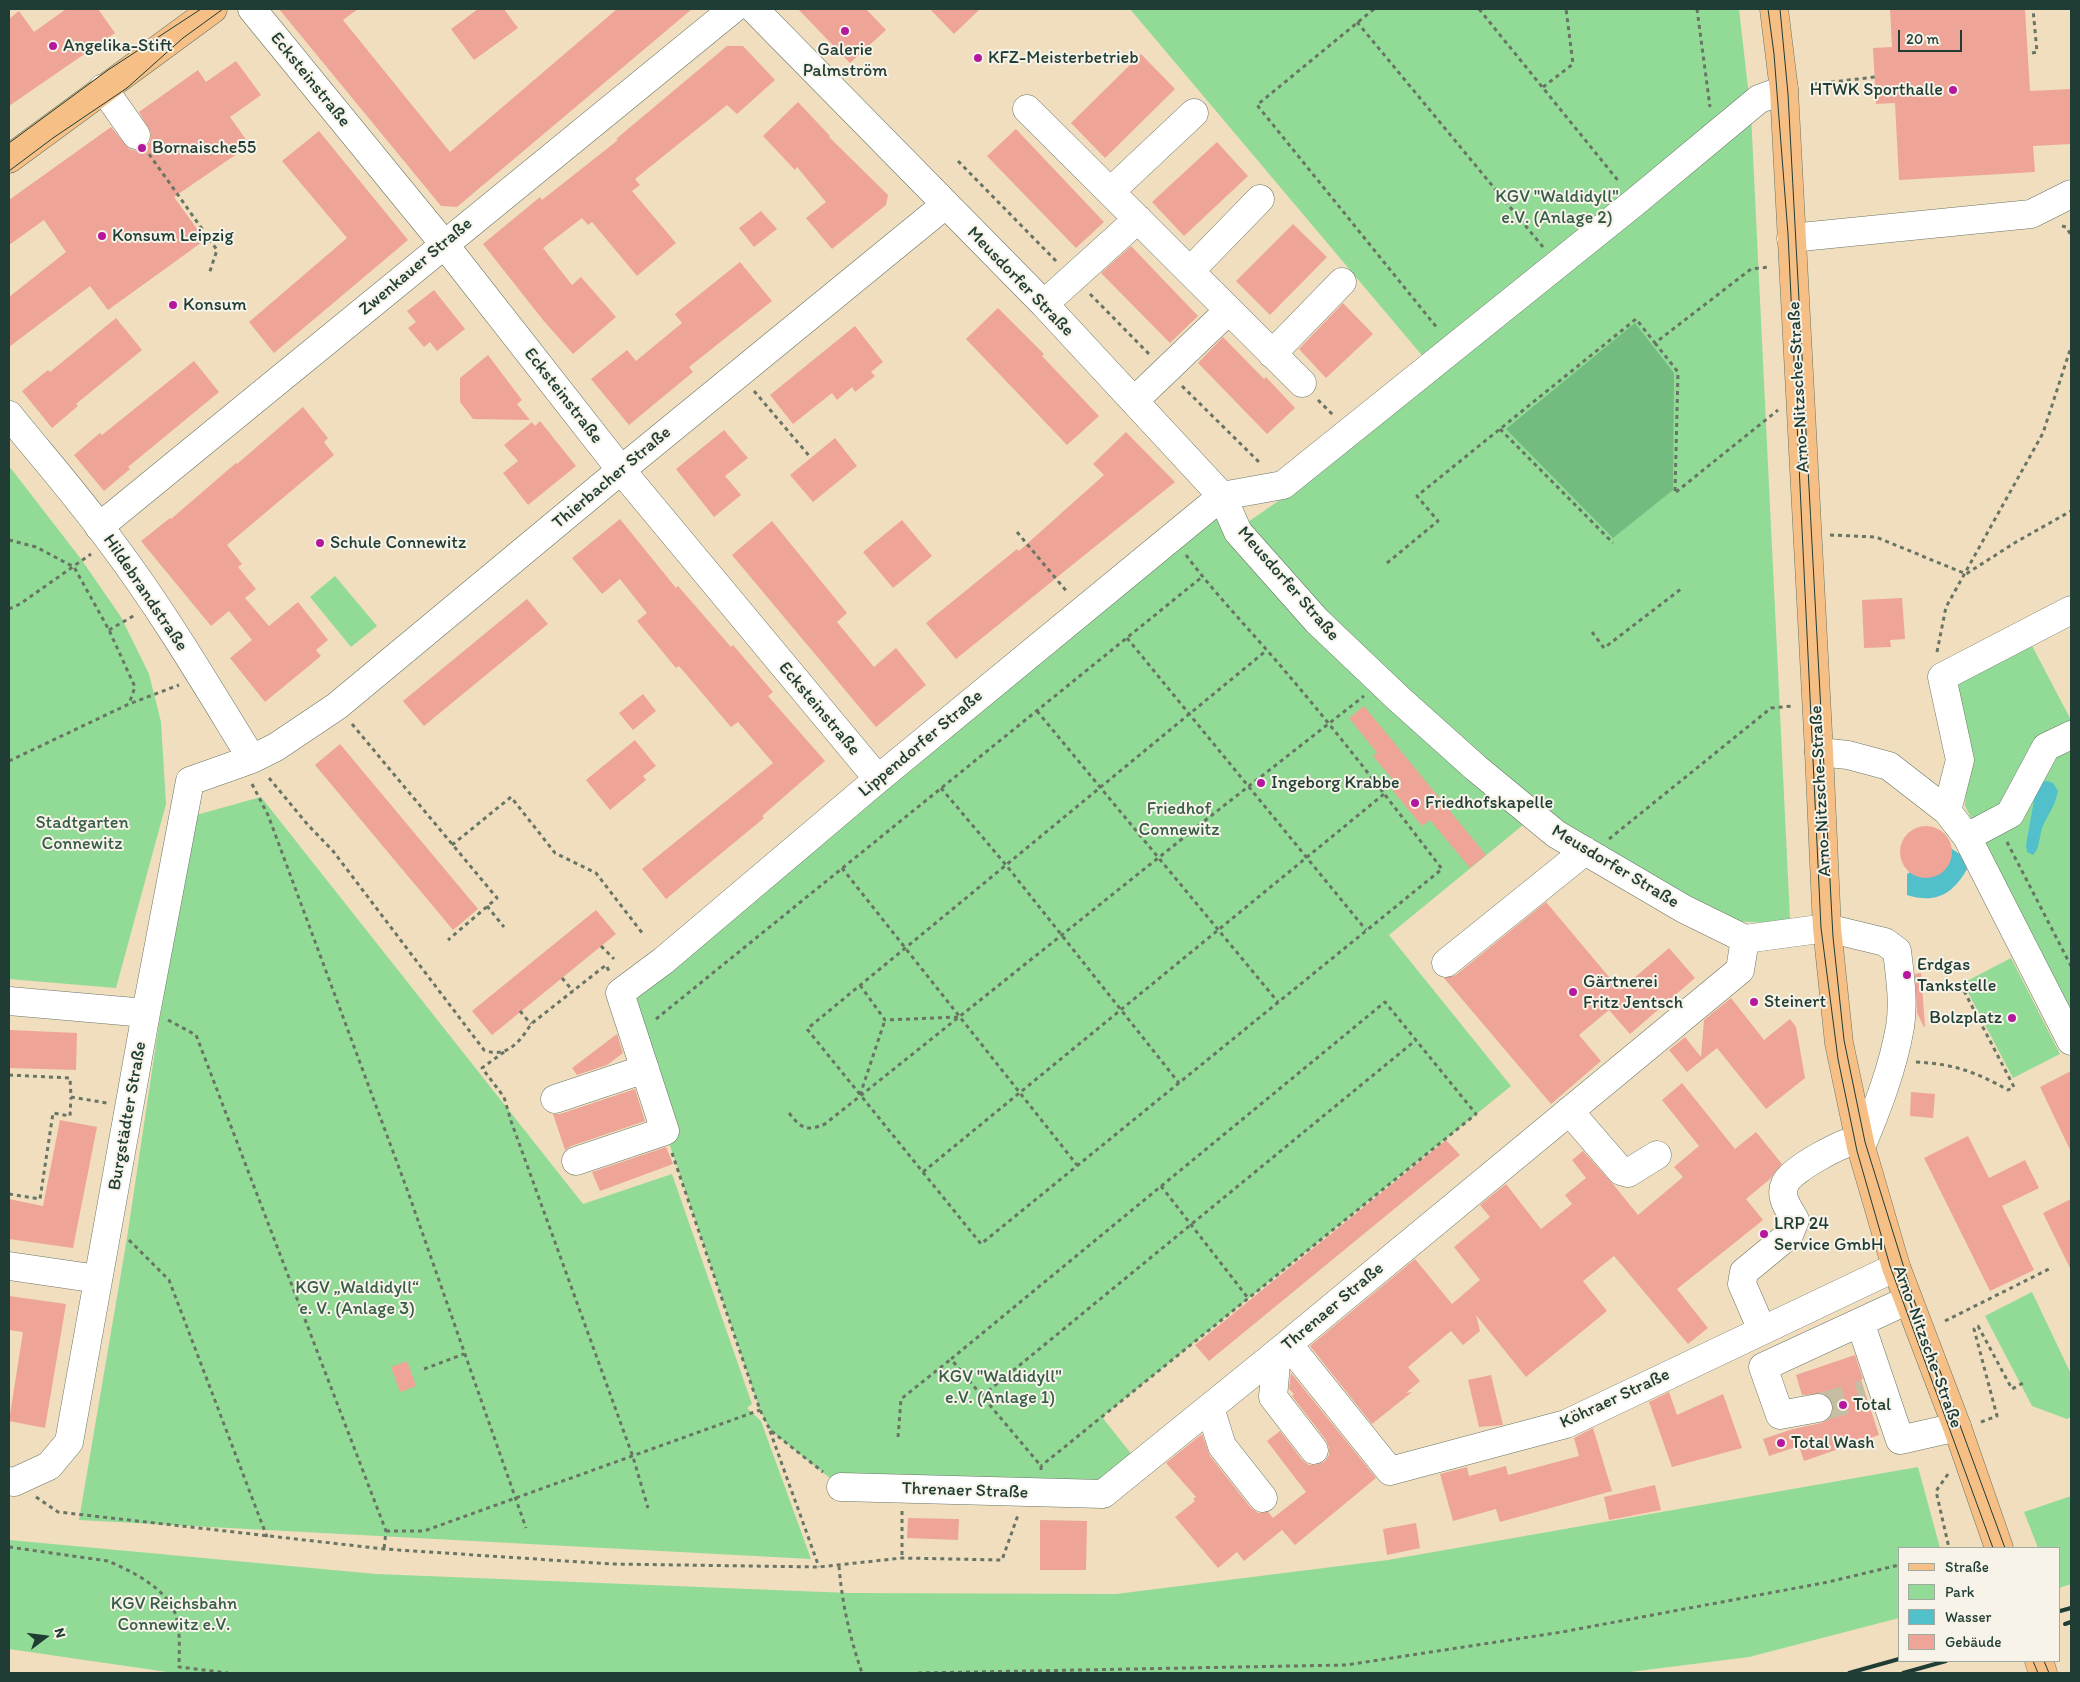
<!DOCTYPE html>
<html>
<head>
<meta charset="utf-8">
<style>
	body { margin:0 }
	#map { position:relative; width:2080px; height:1682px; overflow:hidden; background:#f0debe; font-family:Itim,sans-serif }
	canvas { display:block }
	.frame { position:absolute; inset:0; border:10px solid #1f3d34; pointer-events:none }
	.legend { position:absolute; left:1898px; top:1547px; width:162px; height:115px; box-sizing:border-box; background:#f7f3e8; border:1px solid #a1aaa0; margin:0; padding:6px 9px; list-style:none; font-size:15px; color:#1f3d34 }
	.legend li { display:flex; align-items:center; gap:10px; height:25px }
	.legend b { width:25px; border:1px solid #a1aaa0 }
	.north { position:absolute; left:20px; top:1612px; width:50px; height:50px; -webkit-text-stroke:4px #f7f3e8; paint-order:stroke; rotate:75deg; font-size:14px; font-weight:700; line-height:20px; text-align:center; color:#1f3d34 }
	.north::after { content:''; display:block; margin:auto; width:18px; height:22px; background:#1f3d34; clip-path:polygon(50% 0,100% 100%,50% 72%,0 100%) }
	.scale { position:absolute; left:1898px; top:30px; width:64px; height:22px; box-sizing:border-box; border:2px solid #1f3d34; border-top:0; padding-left:6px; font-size:15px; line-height:18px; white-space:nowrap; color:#1f3d34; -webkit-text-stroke:4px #f7f3e8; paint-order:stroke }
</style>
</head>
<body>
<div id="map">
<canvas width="2080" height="1682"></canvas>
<div class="frame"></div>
<ul class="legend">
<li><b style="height:6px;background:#f5bf86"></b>Straße</li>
<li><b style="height:14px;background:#91db96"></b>Park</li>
<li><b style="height:14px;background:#52c0ca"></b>Wasser</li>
<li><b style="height:14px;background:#eea597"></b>Gebäude</li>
</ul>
<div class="north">N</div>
<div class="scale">20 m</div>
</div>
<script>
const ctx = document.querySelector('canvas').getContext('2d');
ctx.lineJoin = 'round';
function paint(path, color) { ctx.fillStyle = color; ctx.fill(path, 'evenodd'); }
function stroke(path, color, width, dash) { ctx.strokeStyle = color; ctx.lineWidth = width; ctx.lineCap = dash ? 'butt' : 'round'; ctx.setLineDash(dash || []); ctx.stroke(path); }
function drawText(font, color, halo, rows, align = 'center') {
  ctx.font = font + ' Itim,sans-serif'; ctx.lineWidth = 4; ctx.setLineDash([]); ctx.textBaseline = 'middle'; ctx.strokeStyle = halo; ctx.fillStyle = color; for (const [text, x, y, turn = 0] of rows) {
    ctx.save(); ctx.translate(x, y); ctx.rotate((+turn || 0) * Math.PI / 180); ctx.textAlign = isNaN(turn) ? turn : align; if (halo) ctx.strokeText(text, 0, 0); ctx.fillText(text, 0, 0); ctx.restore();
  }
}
paint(new Path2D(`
	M1130 9H1739L1751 114 1790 919 1767 923 1735 921 1699 908 1555 818 1442 725 1318 605 1248 522 1290 493 1436 372Z
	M9 466 81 559 121 617 149 674 161 722 166 804 116 988 9 979Z
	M1222 496 1238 532 1534 816 1389 935 1511 1086 1102 1417 1140 1465 1103 1494 841 1487 770 1430 760 1410 665 1131 620 993Z
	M335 576 377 626 351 647 310 597Z
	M2029 640 2071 720V1014L1965 806C1969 765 1952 723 1959 683Z
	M261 797 583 1204 672 1174 752 1404 747 1408 761 1421 811 1559 79 1520 127 1238 160 1017 196 815Z
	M2011 958 2060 1054 2013 1078 1963 983Z
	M2032 1292 2071 1374V1417L2067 1419 2032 1406 1985 1316Z
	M1918 1467 1940 1548H1899V1618L1749 1657 1622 1673H174L9 1649V1540L376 1574 849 1593 1116 1594 1388 1560Z
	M2071 1496V1584L2059 1588V1548H2038L2024 1512Z`), '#91db96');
paint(new Path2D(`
	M1635 323 1674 373 1673 490 1613 538 1506 429Z`), '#74bb7f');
paint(new Path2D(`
	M2047 781 2053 783 2058 791C2055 807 2048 814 2042 828 2039 838 2040 848 2033 855L2027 852 2026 845 2036 789 2040 783Z
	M1949 847 1961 855 1967 869C1953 894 1936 904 1907 895V874Z`), '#52c0ca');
paint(new Path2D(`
	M66 9H98L115 33 9 106V19L19 11 34 32Z
	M279 9H358L343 20 450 152 617 9H692L457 207 441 206Z
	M478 9H504L518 28 474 60 451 29Z
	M798 9H866L886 30 850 63Z
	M930 9H980L954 34Z
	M1890 9H2025L2030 91 2071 89V144L2033 146 2035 172 1899 180 1895 103 1876 104 1873 48 1892 47Z
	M727 46H743L775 80 737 114 727 105 635 179 640 185 632 191 676 243 637 276 592 222 588 225 582 218 543 248 572 285 581 277 616 317 573 354 543 320 483 244 540 197 542 200 618 140 616 139Z
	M1141 54 1175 89 1105 158 1071 123Z
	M236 61 261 95 230 117 250 145 174 197 205 240 108 310 90 286 9 347V297L66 252 44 220 9 245V200L111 127 129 149 137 151 145 148 150 142 151 133 139 112 198 70 206 82Z
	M798 102 830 136 829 137 888 195 886 205 832 249 806 218 826 202 797 167 795 170 763 136Z
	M1016 129 1104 222 1076 248 987 156Z
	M319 131 408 240 274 353 249 322 347 238 282 161Z
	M1217 142 1248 176 1184 236 1152 202Z
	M761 211 777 229 754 247 739 228Z
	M1293 224 1327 257 1270 315 1236 281Z
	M1131 246 1198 316 1170 343 1101 273Z
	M740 262 772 301 689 367 693 372 629 425 591 379 627 350 636 361 682 323 675 314Z
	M434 290 465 329 437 351 430 342 424 347 408 328 416 322 407 311Z
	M1343 303 1373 334 1326 378 1299 349Z
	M998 308 1044 354 1042 356 1099 416 1067 445 966 339Z
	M116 318 142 350 76 404 78 406 52 428 22 391 48 370 50 372Z
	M855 326 883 362 871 372 875 376 855 392 852 387 837 400 832 393 793 424 770 395Z
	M1223 337 1264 379 1266 377 1295 408 1267 434 1198 363Z
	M488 355 522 400 517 404 530 420 473 419 460 402V378Z
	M194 361 219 392 128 467 130 469 104 491 74 455 100 433 102 435Z
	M303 407 328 438 324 442 334 455 227 545 242 564 238 567 256 589 245 598 269 626 298 602 328 640 316 650 321 656 265 702 230 658 252 640 229 611 211 626 141 541 170 518 171 519 236 463 237 464Z
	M540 421 576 466 528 505 503 473 518 461 504 445 532 422 535 426Z
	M724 430 748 458 725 476 741 495 714 517 676 469Z
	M1126 432 1175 482 956 659 926 623 1017 549 1019 551 1104 475 1093 464Z
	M835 438 857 466 813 502 790 475Z
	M620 519 676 588 678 586 731 647 733 645 773 692 768 696 825 761 762 816 764 818 666 899 642 869 773 763 738 722 731 727 679 666 676 668 637 621 647 613 620 579 602 594 572 558Z
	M902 520 932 556 893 588 863 552Z
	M772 521 847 613 837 622 874 667 896 648 926 685 876 727 732 555Z
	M1902 598 1905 639 1890 640 1891 647 1864 648 1862 600Z
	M527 599 548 624 424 726 403 701Z
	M643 694 656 711 633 730 619 713Z
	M1364 706 1486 855 1470 868 1430 820 1422 826 1388 785 1393 780 1373 756 1377 753 1349 718Z
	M635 740 656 766 643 776 646 780 610 810 586 780Z
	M340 744 478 909 453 930 315 765Z
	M1900 852a26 26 0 1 1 52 0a26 26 0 1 1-52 0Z
	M1546 902 1620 990 1669 948 1695 978 1630 1034 1609 1010 1579 1035 1601 1061 1551 1104 1444 978 1456 975Z
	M596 910 616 934 492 1035 472 1011Z
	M1921 973 1925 1027H1924L1917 1013 1915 974Z
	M1731 998 1764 1040 1790 1019 1796 1027 1805 1078 1766 1109 1717 1048 1687 1072 1669 1050 1685 1037 1701 1057 1704 1020Z
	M9 1030 77 1033 76 1070 9 1068Z
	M617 1034 623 1053 607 1065 577 1075 572 1068Z
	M2071 1071V1152L2040 1087Z
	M1682 1083 1735 1149 1756 1132 1782 1164 1770 1179 1746 1199 1763 1220 1677 1289 1708 1328 1688 1344 1614 1256 1583 1281 1607 1311 1526 1377 1476 1315 1480 1331 1463 1345 1451 1331 1408 1367 1420 1381 1406 1393 1412 1392 1372 1424 1310 1346 1415 1259 1452 1304 1480 1280 1454 1247 1490 1217 1480 1205 1506 1184 1541 1229 1572 1204 1565 1195 1586 1178 1572 1160 1583 1151 1613 1184 1638 1215 1683 1177 1674 1167 1699 1146 1662 1100Z
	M635 1089 645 1121 571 1146 565 1150 553 1114H560Z
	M1911 1092 1935 1094 1933 1118 1910 1116Z
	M60 1120 97 1127 73 1248 9 1239V1199L43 1206Z
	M1968 1136 1989 1178 2025 1160 2039 1188 2002 1206 2034 1270 1990 1291 1924 1158Z
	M1446 1140 1460 1155 1209 1361 1195 1345Z
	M666 1147 673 1164 600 1191 592 1172Z
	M2071 1199V1270L2043 1213Z
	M9 1296 66 1304 45 1428 9 1421 23 1332 9 1330Z
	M1855 1355 1863 1379 1861 1380 1879 1435 1804 1461 1799 1446 1769 1456 1763 1439 1793 1429 1821 1423 1828 1420 1833 1413V1405L1830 1398 1824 1394 1802 1395 1796 1375Z
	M407 1361 416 1386 400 1392 391 1367Z
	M1291 1373 1376 1478 1295 1545 1282 1530 1244 1561 1237 1552 1218 1568 1175 1517 1195 1501 1193 1499 1196 1497 1166 1463 1202 1434 1210 1456 1251 1508 1258 1513 1268 1512 1273 1518 1306 1492 1267 1441 1280 1431 1302 1460 1309 1465H1316L1324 1462 1329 1455V1448L1326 1440 1292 1396 1294 1394 1289 1389Z
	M1491 1375 1503 1425 1479 1427 1468 1380Z
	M1669 1392 1677 1415 1723 1394 1742 1448 1672 1467 1649 1402Z
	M1593 1428 1612 1491 1500 1522 1496 1509 1453 1521 1440 1474 1467 1467 1469 1476 1506 1466 1508 1475 1579 1456 1574 1438Z
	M1655 1485 1661 1510 1609 1520 1604 1497Z
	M908 1518 959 1519 958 1540 907 1538Z
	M1040 1520 1087 1521 1086 1570H1040Z
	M1416 1523 1420 1548 1387 1555 1383 1529Z`), '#eea597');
stroke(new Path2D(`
	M1818 1408 1865 1394`), '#c6bea2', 28, [28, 14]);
const minor = new Path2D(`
	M252 9 444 244 621 470 878 779
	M754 9 1044 304 1222 496 1238 532 1317 621 1399 699 1476 768 1556 834 1684 909 1745 939 1827 928 1885 942 1897 951C1900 976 1904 1002 1900 1027 1893 1068 1877 1109 1861 1147
	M103 88 136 135
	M1027 109 1302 383
	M1111 191 1194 113
	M1791 238 2031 214 2071 194
	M1190 271 1260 199
	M1044 304 1138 219
	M1272 354 1342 282
	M1134 401 1228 311
	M9 415C43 457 79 498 111 542 163 611 207 686 252 759L276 747 337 706 621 470 945 205
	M1222 496 1283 485 1635 202 1759 99 1784 90
	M99 527 733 9
	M1819 752 1848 755 1889 766 1947 811 1967 837 2071 1041
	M1947 811 1960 760 1942 677 2071 610
	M1967 837 2010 814 2046 747 2071 735
	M1446 963 1585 851
	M9 1001 146 1013
	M555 1099 645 1069
	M1569 1111 1621 1171 1628 1173 1657 1155
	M576 1161 665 1131 620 993 663 961 878 779 1222 496
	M9 1266 98 1279
	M1860 1322 1900 1440 1957 1427
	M1762 1330 1742 1284 1744 1272 1789 1235 1795 1220C1789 1209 1779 1197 1785 1184 1791 1169 1843 1142 1860 1139
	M1288 1344 1390 1471 1566 1424 1896 1267
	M1277 1353 1273 1397 1314 1450
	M1210 1408 1222 1446 1263 1498
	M1818 1408 1780 1415 1763 1367 1908 1300
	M9 1481 14 1482 49 1466 69 1442 146 1013 190 781 252 759
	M841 1487 1103 1494 1277 1353 1740 970 1745 939`);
const major = new Path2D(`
	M1774 9 1784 90 1819 752 1827 928 1839 1043 1861 1147 1896 1267 1957 1427 1999 1548
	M9 159 213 9
	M2039 1661 2043 1673`);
stroke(minor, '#687564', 29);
stroke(major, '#687564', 29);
stroke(new Path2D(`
	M1374 9 1257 105 1438 329
	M1479 9 1620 183
	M1697 9 1710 107
	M1357 22 1543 247
	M2032 53 2037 52 2033 9
	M1815 84 1875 77
	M1543 87 1573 64 1566 9
	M149 154 217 250 209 274
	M958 161 1057 262
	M2062 226 2066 227 2071 235
	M1090 294 1149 354
	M1655 343 1678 372 1675 492
	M1182 386 1261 464
	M754 391 811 458
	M1318 400 1333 415
	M1500 429 1613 543
	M1676 492 1778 410
	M1017 532 1068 593
	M1830 535 1876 537 1966 574 2016 542 2071 511
	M9 540 36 547 74 567 109 630 135 687 129 704
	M1186 555C1218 598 1256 636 1290 677 1343 739 1392 804 1442 869L981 1244 807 1029 1267 650
	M1387 563 1438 521 1417 496 1636 319 1655 343 1751 269 1769 267
	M9 609 20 604 91 554
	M109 630 135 615
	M1592 632 1604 648 1681 589
	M1127 638 1366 930
	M1937 652 1946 607 2043 433 2071 347
	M1037 711 1278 1002
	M352 724 497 898 448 940
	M9 761 129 704 179 685
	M269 778 308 825 333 851 484 1050C506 1059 520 1042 531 1024L606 965 609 971
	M252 784 268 815 408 1192 526 1528
	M941 788 1006 865 1179 1083
	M1609 839 1771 708 1792 706
	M2007 842 2071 966
	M452 845 511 797 555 853 596 873 643 934
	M842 868 1077 1165
	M487 906 504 927
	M601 946 614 959
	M562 978 573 991
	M860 985 885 1020 959 1017
	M520 1011 531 1024
	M656 1019 1202 577
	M168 1020 196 1035 386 1531 384 1549
	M504 1052 482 1068 504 1097 511 1121 633 1457 648 1508
	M1916 1062C1954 1064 1976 1072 2008 1090L2014 1087 1963 989
	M9 1075 70 1078 71 1097 107 1103
	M860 1095 885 1020
	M789 1113C801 1128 806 1132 825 1124L1212 815 1364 696
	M672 1153 760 1410 770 1430 823 1472
	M923 1172 1384 794
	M1161 1186 1248 1298
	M9 1194 40 1199 53 1113 70 1116 71 1097
	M129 1240 169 1280 267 1537
	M1945 1321 2049 1269
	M424 1369 464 1354
	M982 1396 1416 1040
	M1981 1422 1997 1416 1974 1329 1978 1326 2012 1389 2023 1383
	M770 1431 819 1567
	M898 1437 901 1399 951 1359
	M1041 1470V1466L951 1359 1385 1002 1476 1114 1041 1466
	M1948 1474 1936 1491 1949 1548
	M36 1497 58 1512 384 1549 611 1564 819 1567 902 1558 1002 1560 1018 1515
	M902 1511V1558
	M386 1531H424L760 1410
	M9 1547 108 1561C131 1571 165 1587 175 1613 181 1630 179 1650 179 1667L228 1673
	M839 1566C842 1604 850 1638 862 1673
	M918 1673 1346 1665 1562 1632 1828 1582 1899 1565`), '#687564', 3, [4, 4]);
stroke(minor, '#fff', 28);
stroke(major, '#f5bf86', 28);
stroke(new Path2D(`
	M1768 9 1774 54 1788 234 1821 928 1838 1059 1857 1151 1890 1266 1993 1548
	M1780 9 1788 94 1833 937 1844 1040 1865 1142 1914 1300 2005 1548
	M9 143 108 70 201 9
	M9 171 53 138 127 88 183 38 223 9
	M2033 1661 2038 1673
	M2044 1661 2049 1673`), '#1f3d34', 1);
stroke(new Path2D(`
	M2060 1611 2071 1608
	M2065 1624 2071 1622
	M1849 1673 1899 1659
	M1903 1673 1946 1661`), '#1f3d34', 4);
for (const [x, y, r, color] of [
	[845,31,5,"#b5179e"],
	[53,46,5,"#b5179e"],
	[978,58,5,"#b5179e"],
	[1953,90,5,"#b5179e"],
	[142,148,5,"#b5179e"],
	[102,236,5,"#b5179e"],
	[173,305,5,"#b5179e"],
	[320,543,5,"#b5179e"],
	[1261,783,5,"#b5179e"],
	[1415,803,5,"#b5179e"],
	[1907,975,5,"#b5179e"],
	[1573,992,5,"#b5179e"],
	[1754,1002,5,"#b5179e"],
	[2012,1018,5,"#b5179e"],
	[1764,1234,5,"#b5179e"],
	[1843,1405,5,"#b5179e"],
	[1781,1443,5,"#b5179e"]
]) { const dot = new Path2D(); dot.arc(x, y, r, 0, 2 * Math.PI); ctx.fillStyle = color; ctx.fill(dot); stroke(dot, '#f7f3e8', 2); }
drawText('18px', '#1f3d34', '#f7f3e8', [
	["Angelika-Stift",63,46],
	["Galerie",845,50,"center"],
	["Palmström",845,71,"center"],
	["KFZ-Meisterbetrieb",988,58],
	["HTWK Sporthalle",1943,90,"right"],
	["Bornaische55",152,148],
	["Konsum Leipzig",112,236],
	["Konsum",183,305],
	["Schule Connewitz",330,543],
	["Ingeborg Krabbe",1271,783],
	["Friedhofskapelle",1425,803],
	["Erdgas",1917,965],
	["Tankstelle",1917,986],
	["Gärtnerei",1583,982],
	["Fritz Jentsch",1583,1003],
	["Steinert",1764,1002],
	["Bolzplatz",2002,1018,"right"],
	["LRP 24",1774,1224],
	["Service GmbH",1774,1245],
	["Total",1853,1405],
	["Total Wash",1791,1443]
], 'left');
drawText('18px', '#1f3d34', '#f7f3e8', [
	["Ecksteinstraße",310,80,51],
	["Zwenkauer Straße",416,267,-40],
	["Meusdorfer Straße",1020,282,46],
	["Arno-Nitzsche-Straße",1799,387,-93],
	["Ecksteinstraße",563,396,52],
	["Thierbacher Straße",612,478,-40],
	["Meusdorfer Straße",1288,584,49],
	["Hildebrandstraße",145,593,56],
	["Ecksteinstraße",819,709,50],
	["Lippendorfer Straße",921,744,-40],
	["Arno-Nitzsche-Straße",1821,791,-93],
	["Meusdorfer Straße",1615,867,31],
	["Burgstädter Straße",128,1116,-80],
	["Threnaer Straße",1333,1307,-40],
	["Arno-Nitzsche-Straße",1927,1347,70],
	["Köhraer Straße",1615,1399,-25],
	["Threnaer Straße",965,1491,2]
]);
drawText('18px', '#365d48', '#f7f3e8', [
	["KGV \"Waldidyll\"",1557,197],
	["e.V. (Anlage 2)",1557,218],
	["Friedhof",1179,809],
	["Connewitz",1179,830],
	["Stadtgarten",82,823],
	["Connewitz",82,844],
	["KGV „Waldidyll“",357,1288],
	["e. V. (Anlage 3)",357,1309],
	["KGV \"Waldidyll\"",1000,1377],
	["e.V. (Anlage 1)",1000,1398],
	["KGV Reichsbahn",174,1604],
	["Connewitz e.V.",174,1625]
]);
</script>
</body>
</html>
